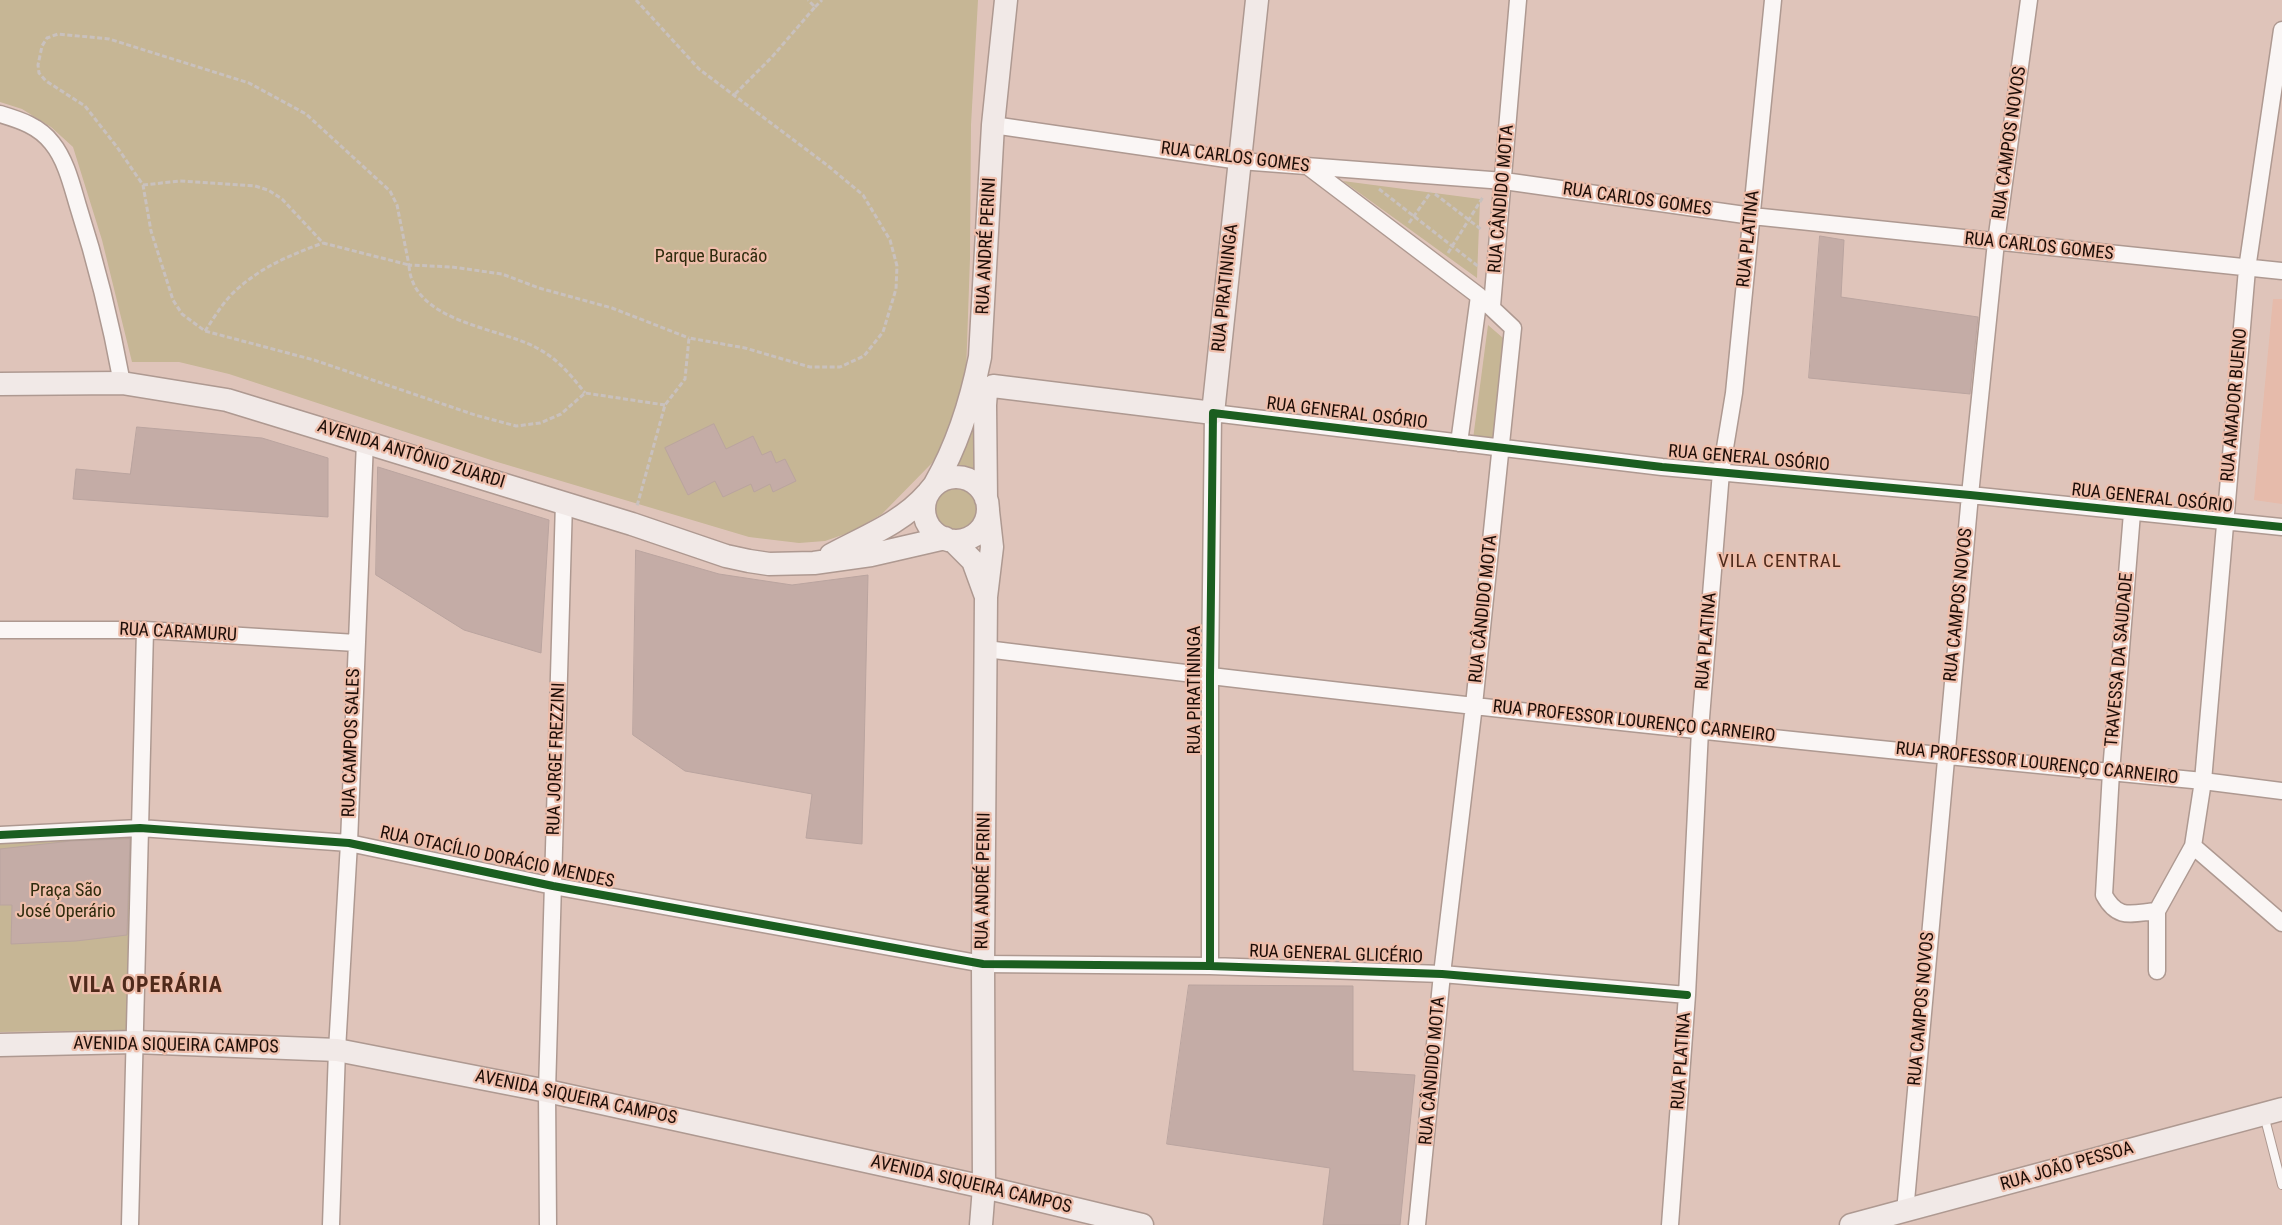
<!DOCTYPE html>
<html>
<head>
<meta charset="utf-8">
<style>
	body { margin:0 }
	canvas { display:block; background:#dfc4ba }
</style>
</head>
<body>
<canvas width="2282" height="1225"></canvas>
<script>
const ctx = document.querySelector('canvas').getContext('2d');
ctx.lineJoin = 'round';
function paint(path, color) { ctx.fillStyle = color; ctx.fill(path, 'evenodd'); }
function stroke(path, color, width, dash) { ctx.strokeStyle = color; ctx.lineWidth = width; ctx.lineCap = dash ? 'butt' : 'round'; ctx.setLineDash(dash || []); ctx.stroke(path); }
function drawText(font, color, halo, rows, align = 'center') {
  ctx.font = font + ' "Roboto Condensed",sans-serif'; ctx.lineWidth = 4.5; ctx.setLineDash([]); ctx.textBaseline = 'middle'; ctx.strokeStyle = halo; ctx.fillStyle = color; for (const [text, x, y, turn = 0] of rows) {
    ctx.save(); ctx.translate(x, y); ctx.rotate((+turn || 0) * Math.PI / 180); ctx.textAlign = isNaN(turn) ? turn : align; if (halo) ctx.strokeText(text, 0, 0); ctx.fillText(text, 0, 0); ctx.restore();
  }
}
paint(new Path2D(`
	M2273 299H2282V504L2254 500Z`), '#e6bbab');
paint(new Path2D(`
	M0 0H978L971 125 970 258 966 373 953 425 932 463 882 514 851 532 825 541 799 543 749 537 494 461 229 374 179 362H132L102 240 73 147 51 127 22 109 0 102Z
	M1343 181 1480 199 1477 278Z
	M1488 325 1503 338 1493 440 1473 439Z
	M977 409 981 472 961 468 949 469Z
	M934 510a22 22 0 1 1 44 0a22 22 0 1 1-44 0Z
	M134 835 126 1030 0 1032V837Z`), '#c6b695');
const building = new Path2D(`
	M1820 236 1844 240 1841 297 1978 317 1970 394 1809 378Z
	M714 424 726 449 753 436 762 455 771 451 776 463 785 459 796 481 773 492 770 484 754 492 751 484 723 497 715 481 688 495 665 448Z
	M137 427 262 438 328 458V517L73 499 76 469 130 474Z
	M378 467 549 520 541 653 464 630 376 575Z
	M636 550 719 574 792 585 868 575 862 844 806 838 812 794 685 771 633 735Z
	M130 839 127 935 76 941 11 944 12 905H0V849L71 841Z
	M1189 985 1353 986V1071L1415 1075 1400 1225H1323L1330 1168 1167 1144Z`);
paint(building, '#c4aca6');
stroke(building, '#baa49f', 1);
const lane = new Path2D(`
	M2264 1115 2282 1185`);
const street = new Path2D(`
	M0 114C20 120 39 126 52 143 66 160 72 186 78 206 97 265 111 323 122 383
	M993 125 1240 161 1504 181 1752 216 2282 271
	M1310 168 1479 296 1513 328 1474 705 1442 974 1417 1225
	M1492 306 1518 0
	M1459 443 1479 296
	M2132 513 2111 772 2104 895C2118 921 2132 913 2157 911
	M0 630H145L356 643
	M986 649C1391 699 1797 742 2203 781L2282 791
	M0 835 140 828 349 843 553 886 983 964 1210 966 1442 974 1687 995
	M2193 846 2282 923
	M1210 966V676L1213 413 1662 467 1970 495 2282 527
	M2157 971V911L2193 846 2203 781 2247 269 2282 30
	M1905 1212 1970 495 1996 242 2029 0
	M130 1225 145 630
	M331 1225 337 1050 349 843 365 441
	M548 1225 547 1091 564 502
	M1670 1225 1687 995 1700 730 1721 472 1734 393 1773 0`);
const secondary = new Path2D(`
	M0 384 122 383 227 400 632 524 726 556 749 561 769 564 814 563 871 555 945 538
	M924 509a32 32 0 1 1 64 0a32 32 0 1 1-64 0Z
	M935 484C958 444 971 402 980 357L993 125 1006 0
	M986 499 985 405 986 392 993 386 1213 413 1257 0
	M953 541 973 561 985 594
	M831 555C864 537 902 523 927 494
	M0 1045 135 1042 337 1050 547 1091 984 1187 1142 1225
	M981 1225 984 1187 983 964 986 597 992 547 988 511
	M1851 1225 2282 1109`);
stroke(lane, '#ae9991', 10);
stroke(street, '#ae9991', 19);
stroke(secondary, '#ae9991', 25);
stroke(new Path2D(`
	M636 0 699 69 827 165 863 195 890 240 897 266 896 289 883 332 864 356 840 367H810L745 348 689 338 685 379 665 405 637 506
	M815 7 822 0
	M735 94 772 57 815 7 808 0
	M143 185 180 181 255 186 268 190 282 199 323 243 409 265C412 322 497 327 535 347 557 358 570 374 585 393
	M1379 189 1479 267
	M1435 194 1482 230
	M1409 223 1431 192
	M1448 253 1483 197
	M205 331C214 318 223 302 235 291 261 267 290 255 323 243
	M665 405 585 393 561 414 540 423 516 426 475 415 314 360 205 331 182 314 173 300 151 231 143 185 117 147 85 106 46 81 39 73 38 65 42 46 47 38 58 34 109 39 249 83 306 114 390 191 397 205 409 265 452 267 502 274 539 288 612 308 689 338`), '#c9c1be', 3, [5, 2.5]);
stroke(lane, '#faf6f5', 8);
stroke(street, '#faf6f5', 16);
stroke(secondary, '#f1e9e7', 22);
stroke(new Path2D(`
	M0 835 140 828 349 843 553 886 983 964 1210 966 1442 974 1687 995
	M1210 966V676L1213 413 1662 467 1970 495 2282 527`), '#1b5e20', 8);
drawText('18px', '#1d0d07', '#eebeab', [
	["RUA CAMPOS NOVOS",2010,143,-82],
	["RUA CARLOS GOMES",1235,158,7],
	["RUA CÂNDIDO MOTA",1502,199,-85],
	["RUA CARLOS GOMES",1637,200,8],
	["RUA PLATINA",1749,239,-84],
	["RUA ANDRÉ PERINI",987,246,-87],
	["RUA CARLOS GOMES",2039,247,6],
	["RUA PIRATININGA",1226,288,-84],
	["RUA AMADOR BUENO",2235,405,-85],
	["RUA GENERAL OSÓRIO",1347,414,7],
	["AVENIDA ANTÔNIO ZUARDI",411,455,17],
	["RUA GENERAL OSÓRIO",1749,459,5],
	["RUA GENERAL OSÓRIO",2152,499,6],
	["RUA CAMPOS NOVOS",1959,605,-84],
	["RUA CÂNDIDO MOTA",1484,609,-84],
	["RUA CARAMURU",178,633,3],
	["RUA PLATINA",1707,641,-85],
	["TRAVESSA DA SAUDADE",2120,660,-85],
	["RUA PIRATININGA",1195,690,-90],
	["RUA PROFESSOR LOURENÇO CARNEIRO",1634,722,6],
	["RUA CAMPOS SALES",352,743,-88],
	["RUA JORGE FREZZINI",557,759,-88],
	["RUA PROFESSOR LOURENÇO CARNEIRO",2037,764,6],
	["RUA OTACÍLIO DORÁCIO MENDES",497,858,12],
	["RUA ANDRÉ PERINI",984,881,-89],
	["RUA GENERAL GLICÉRIO",1336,955,2],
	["RUA CAMPOS NOVOS",1922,1009,-85],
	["AVENIDA SIQUEIRA CAMPOS",176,1046,1],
	["RUA PLATINA",1682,1061,-86],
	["RUA CÂNDIDO MOTA",1433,1071,-85],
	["AVENIDA SIQUEIRA CAMPOS",576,1098,12],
	["RUA JOÃO PESSOA",2067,1167,-16],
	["AVENIDA SIQUEIRA CAMPOS",971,1185,13]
]);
drawText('18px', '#2e2b0d', '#eebeab', [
	["Parque Buracão",711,257],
	["Praça São",66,891],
	["José Operário",66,912]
]);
ctx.letterSpacing = '1px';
drawText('19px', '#4f2a1b', '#eebeab', [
	["VILA CENTRAL",1780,562]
]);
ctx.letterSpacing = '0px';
ctx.letterSpacing = '1px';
drawText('bold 22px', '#4f2a1b', '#eebeab', [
	["VILA OPERÁRIA",146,986]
]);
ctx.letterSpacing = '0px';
</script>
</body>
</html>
